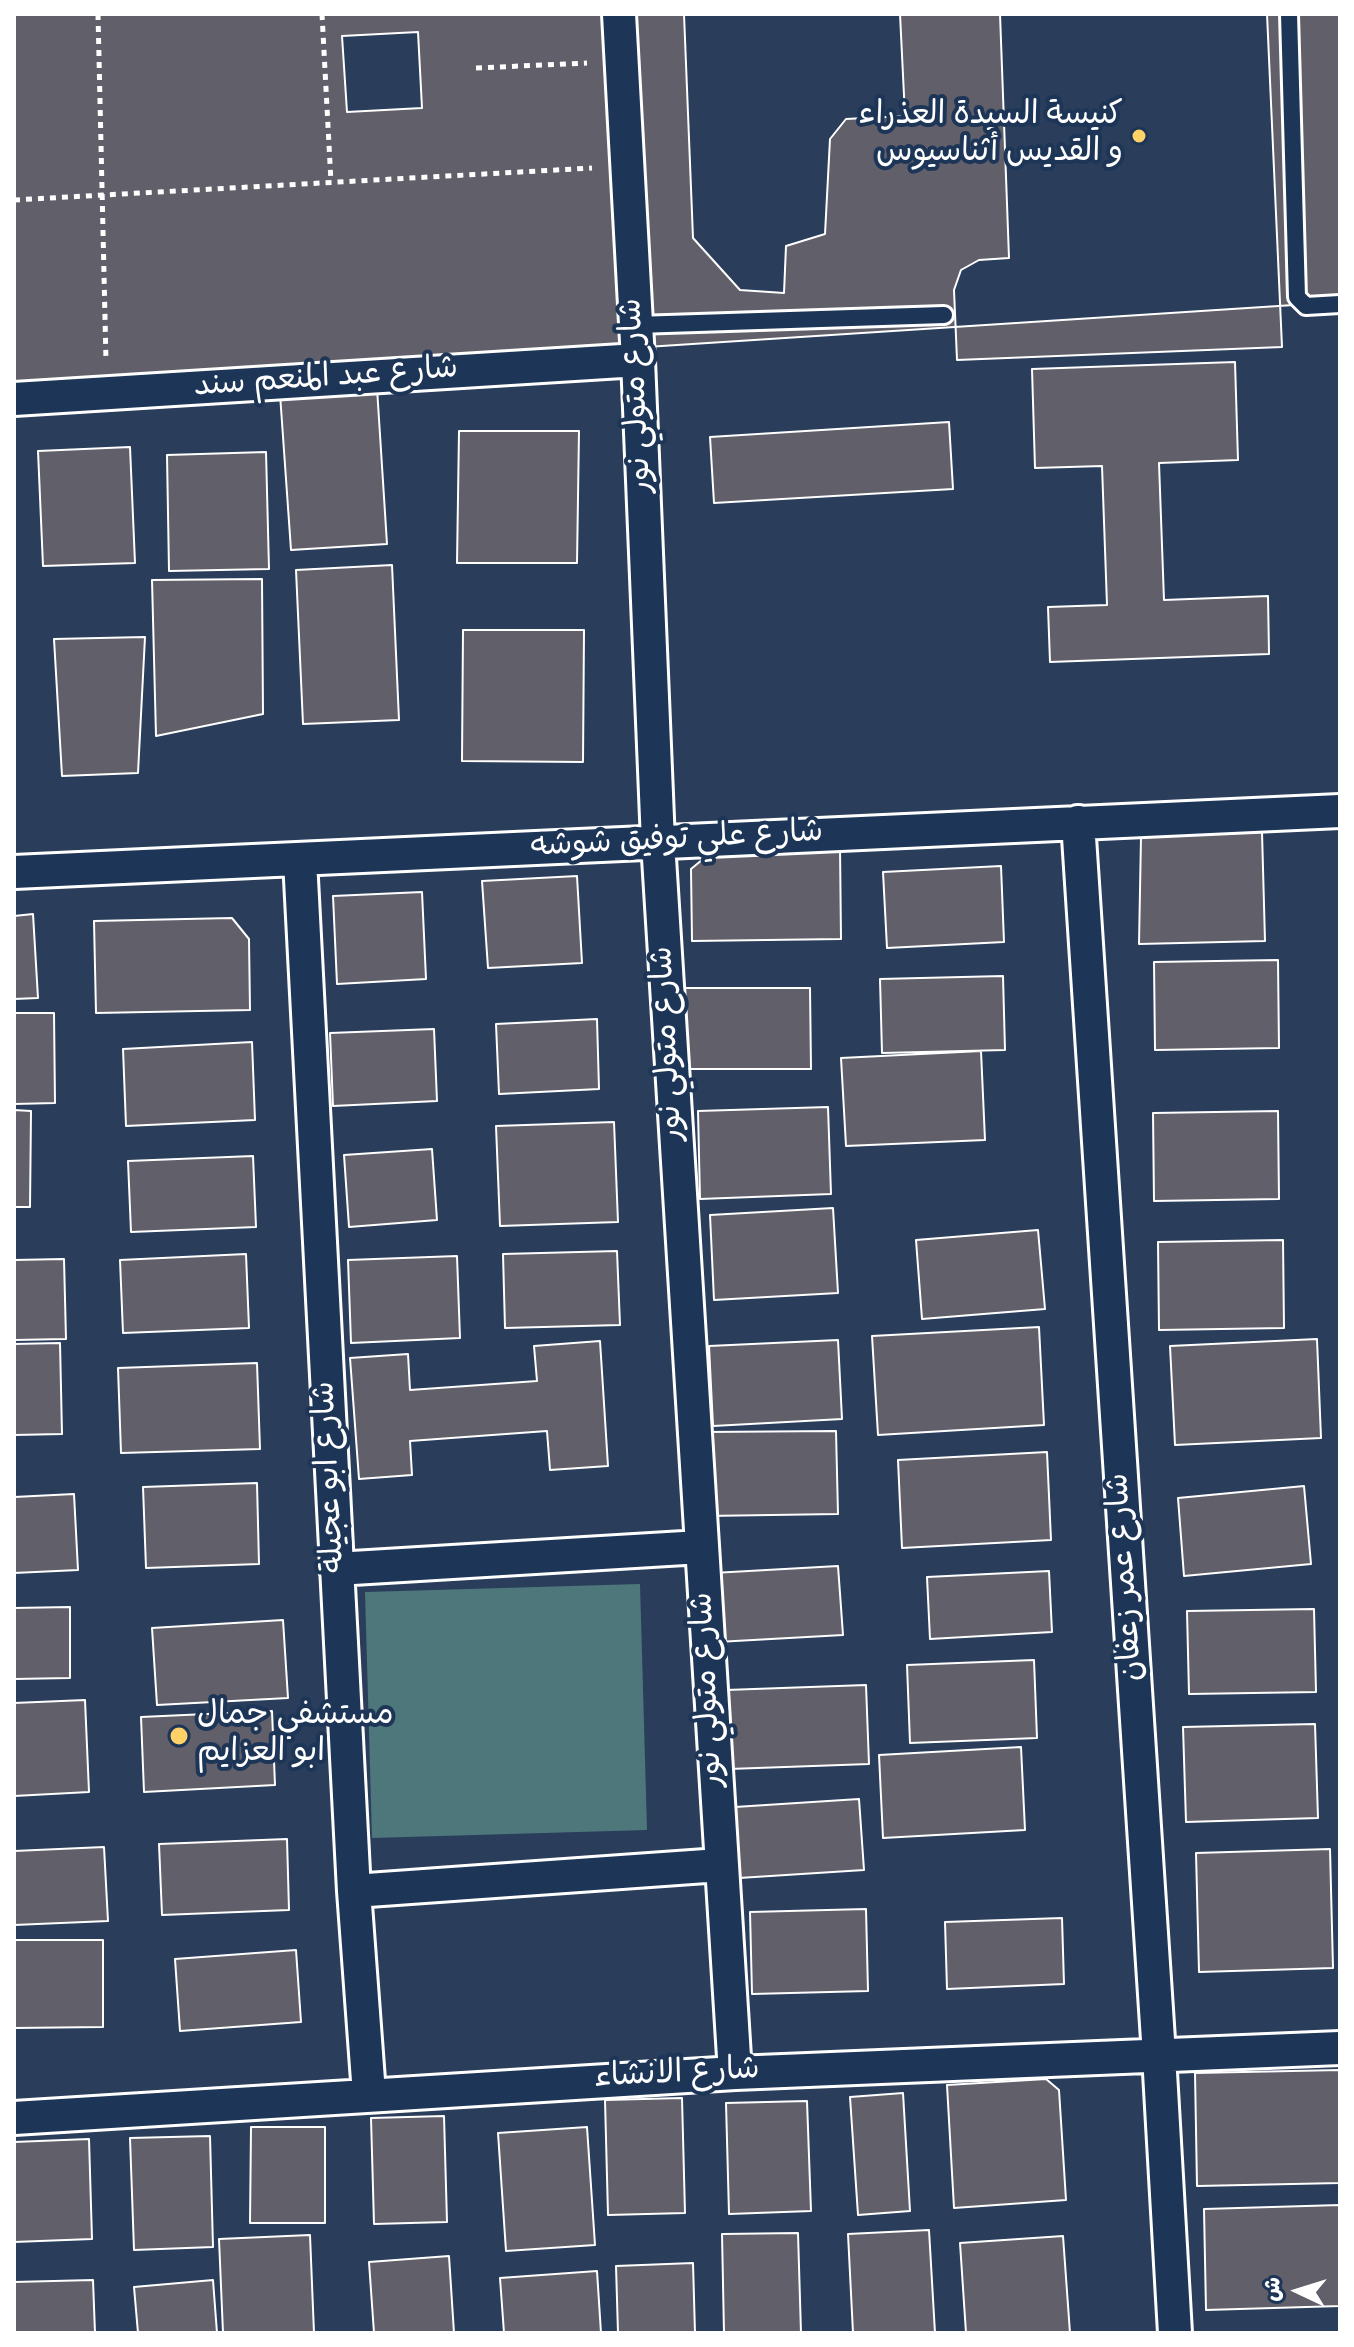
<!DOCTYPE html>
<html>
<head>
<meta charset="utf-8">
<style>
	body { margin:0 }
	#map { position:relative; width:1354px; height:2347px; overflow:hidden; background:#2a3d5b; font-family:"Indie Flower","Playpen Sans Arabic",sans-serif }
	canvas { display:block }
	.frame { position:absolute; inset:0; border:16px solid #fff; pointer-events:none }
	.north { position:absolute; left:1258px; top:2251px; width:80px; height:80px; -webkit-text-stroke:6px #1d3557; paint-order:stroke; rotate:274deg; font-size:22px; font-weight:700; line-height:32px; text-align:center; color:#fff }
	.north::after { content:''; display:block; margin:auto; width:28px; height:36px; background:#fff; clip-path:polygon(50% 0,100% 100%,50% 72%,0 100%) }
</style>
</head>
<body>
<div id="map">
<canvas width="1354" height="2347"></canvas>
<div class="frame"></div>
<div class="north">ش</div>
</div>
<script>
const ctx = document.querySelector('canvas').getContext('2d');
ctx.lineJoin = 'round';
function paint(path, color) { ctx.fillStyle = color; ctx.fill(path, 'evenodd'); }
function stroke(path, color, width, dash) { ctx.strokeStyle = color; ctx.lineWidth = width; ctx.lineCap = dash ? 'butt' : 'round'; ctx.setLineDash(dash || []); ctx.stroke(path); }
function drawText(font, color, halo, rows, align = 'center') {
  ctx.font = font + ' "Indie Flower","Playpen Sans Arabic",sans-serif'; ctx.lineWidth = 8; ctx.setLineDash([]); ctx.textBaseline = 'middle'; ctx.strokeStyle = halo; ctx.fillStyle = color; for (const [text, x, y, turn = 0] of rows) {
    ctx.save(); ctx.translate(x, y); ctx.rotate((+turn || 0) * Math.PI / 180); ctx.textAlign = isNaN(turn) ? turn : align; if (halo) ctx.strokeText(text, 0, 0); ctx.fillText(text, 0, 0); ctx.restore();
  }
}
paint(new Path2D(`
	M640 1584 647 1830 372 1838 365 1592Z`), '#4d777b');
const building = new Path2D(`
	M14 14H1340V302L14 388Z
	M684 14H900L905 116 846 119 830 139 825 234 786 246 784 293 740 290 693 238Z
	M1000 14H1267L1282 347 957 360 954 290 961 270 979 260 1009 258Z
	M418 32 422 108 347 112 342 36Z
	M1235 362 1238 460 1159 463 1164 600 1268 596 1269 654 1050 662 1048 607 1107 605 1102 466 1035 468 1032 369Z
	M377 388 387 544 291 550 280 394Z
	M949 422 953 489 714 503 710 437Z
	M459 431H579L577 563H457Z
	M130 447 135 563 43 566 38 451Z
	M266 452 269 569 169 571 167 455Z
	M392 565 399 720 303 724 296 570Z
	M262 579 263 714 156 736 152 580Z
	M463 630H584L583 762 462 761Z
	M145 637 138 773 62 776 54 639Z
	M1262 832 1265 941 1139 944 1141 837Z
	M840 848 841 939 692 941 691 869 714 850Z
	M1001 866 1004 942 887 948 883 872Z
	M577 876 582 963 488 968 482 881Z
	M422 892 426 979 337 984 333 896Z
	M33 914 38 998 14 999V916Z
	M232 918 249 939 250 1010 96 1013 94 921Z
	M1278 960 1279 1048 1155 1050 1154 962Z
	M1003 976 1005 1050 882 1053 880 979Z
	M685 988H810L811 1069H685Z
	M14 1013H54L55 1103 14 1104Z
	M597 1019 599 1089 499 1094 496 1024Z
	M434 1029 437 1101 333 1106 330 1033Z
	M252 1042 255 1120 126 1126 123 1049Z
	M981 1051 985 1140 846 1146 841 1058Z
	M828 1107 831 1194 700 1199 698 1111Z
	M14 1110 31 1111 30 1207H14Z
	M1278 1111 1279 1199 1154 1201 1153 1113Z
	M614 1122 618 1222 500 1226 496 1126Z
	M432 1149 437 1220 349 1227 344 1155Z
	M253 1156 256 1227 131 1232 128 1161Z
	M833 1208 838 1293 714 1300 710 1215Z
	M1038 1230 1045 1309 922 1319 916 1240Z
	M1283 1240 1284 1328 1159 1330 1158 1242Z
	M617 1251 620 1325 505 1328 503 1254Z
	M246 1254 249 1328 123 1333 120 1260Z
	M457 1256 460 1338 351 1343 348 1260Z
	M64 1259 66 1339 14 1340V1260Z
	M1039 1327 1044 1425 878 1435 872 1336Z
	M1317 1339 1321 1438 1175 1445 1170 1346Z
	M838 1340 842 1419 713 1426 709 1346Z
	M600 1341 608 1466 550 1470 547 1431 410 1441 412 1475 359 1479 350 1358 408 1354 410 1390 537 1381 534 1346Z
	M60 1343 62 1434 14 1435V1344Z
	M257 1363 260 1449 121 1453 118 1368Z
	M836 1431 838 1514 705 1516 704 1432Z
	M1047 1452 1051 1540 902 1548 898 1460Z
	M257 1483 259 1564 146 1568 143 1487Z
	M1304 1486 1311 1564 1184 1576 1178 1498Z
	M74 1494 78 1570 14 1573V1497Z
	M838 1566 843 1635 717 1642 713 1573Z
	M1049 1571 1052 1632 930 1639 927 1577Z
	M70 1607V1678L14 1679V1608Z
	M1314 1609 1316 1692 1189 1694 1187 1611Z
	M283 1620 288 1698 157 1705 152 1628Z
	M1034 1660 1037 1738 910 1743 907 1665Z
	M866 1685 869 1764 729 1769 726 1690Z
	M85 1700 89 1792 14 1796V1703Z
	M272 1711 275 1785 144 1792 141 1717Z
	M1315 1724 1318 1818 1186 1822 1183 1727Z
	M1021 1747 1025 1830 883 1838 879 1755Z
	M859 1799 864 1870 739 1878 735 1807Z
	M287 1839 289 1910 162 1915 159 1844Z
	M104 1847 108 1921 14 1925V1851Z
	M1330 1849 1333 1968 1199 1972 1196 1853Z
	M866 1909 868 1991 752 1994 750 1912Z
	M1062 1918 1064 1984 947 1989 945 1922Z
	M14 1940H103V2027L14 2028Z
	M296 1950 301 2022 180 2031 175 1959Z
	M1340 2070V2183L1197 2186 1195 2073Z
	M1046 2079 1059 2090 1066 2200 954 2208 947 2085Z
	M903 2093 910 2211 858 2215 850 2097Z
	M682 2098 685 2213 608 2215 605 2100Z
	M807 2101 811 2211 729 2214 726 2103Z
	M444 2116 447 2222 374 2224 371 2118Z
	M251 2127H325V2223H250Z
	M587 2127 595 2245 506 2251 498 2133Z
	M210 2136 213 2247 134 2250 130 2138Z
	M89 2139 92 2239 14 2242V2142Z
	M1340 2205V2306L1206 2310 1204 2209Z
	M929 2230 935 2333H853L848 2234Z
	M798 2233 801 2333H724L722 2234Z
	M310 2235 314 2333H223L219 2239Z
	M1063 2236 1070 2333H966L960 2243Z
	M449 2256 454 2333H374L369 2262Z
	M693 2263 695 2333H618L616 2266Z
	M597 2271 601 2333H504L500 2278Z
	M93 2280 95 2333H14V2282Z
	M213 2280 217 2333H138L134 2287Z`);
paint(building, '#605f6a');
stroke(building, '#fff', 2);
const lane = new Path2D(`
	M1289 14 1297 297 1306 306 1340 304
	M636 325 944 315`);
const street = new Path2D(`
	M619 14 638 360 658 842 735 2073
	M14 399 638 360
	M1078 822 1159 2055 1175 2333
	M300 860 354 1891 369 2094
	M14 872 1340 811
	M336 1569 701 1547
	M354 1891 720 1865
	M14 2118 735 2073 1340 2048`);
stroke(lane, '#fff', 22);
stroke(street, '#fff', 38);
stroke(new Path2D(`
	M98 14 106 361
	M322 14 331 182
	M476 68 587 63
	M14 200 592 168`), '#fff', 5, [6, 6]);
stroke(lane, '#1d3557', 16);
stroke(street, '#1d3557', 32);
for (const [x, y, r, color] of [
	[1139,136,8,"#ffd166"],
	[179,1736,10,"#ffd166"]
]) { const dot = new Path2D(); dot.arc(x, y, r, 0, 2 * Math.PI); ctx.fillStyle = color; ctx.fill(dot); stroke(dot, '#1d3557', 3); }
drawText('32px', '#fff', '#1d3557', [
	["كنيسة السيدة العذراء",1123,118],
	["و القديس أثناسيوس",1123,155],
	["مستشفي جمال",197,1718,"left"],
	["ابو العزايم",197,1755,"left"]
], 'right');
drawText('32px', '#fff', '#1d3557', [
	["شارع عبد المنعم سند",326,380,-4],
	["شارع متولي نور",639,396,-93],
	["شارع علي توفيق شوشه",677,842,-3],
	["شارع متولي نور",670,1044,-93],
	["شارع ابو عجيلة",332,1477,-93],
	["شارع عمر زعفان",1128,1577,-94],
	["شارع متولي نور",710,1690,-93],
	["شارع الانشاء",677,2076,-3]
]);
</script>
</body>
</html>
